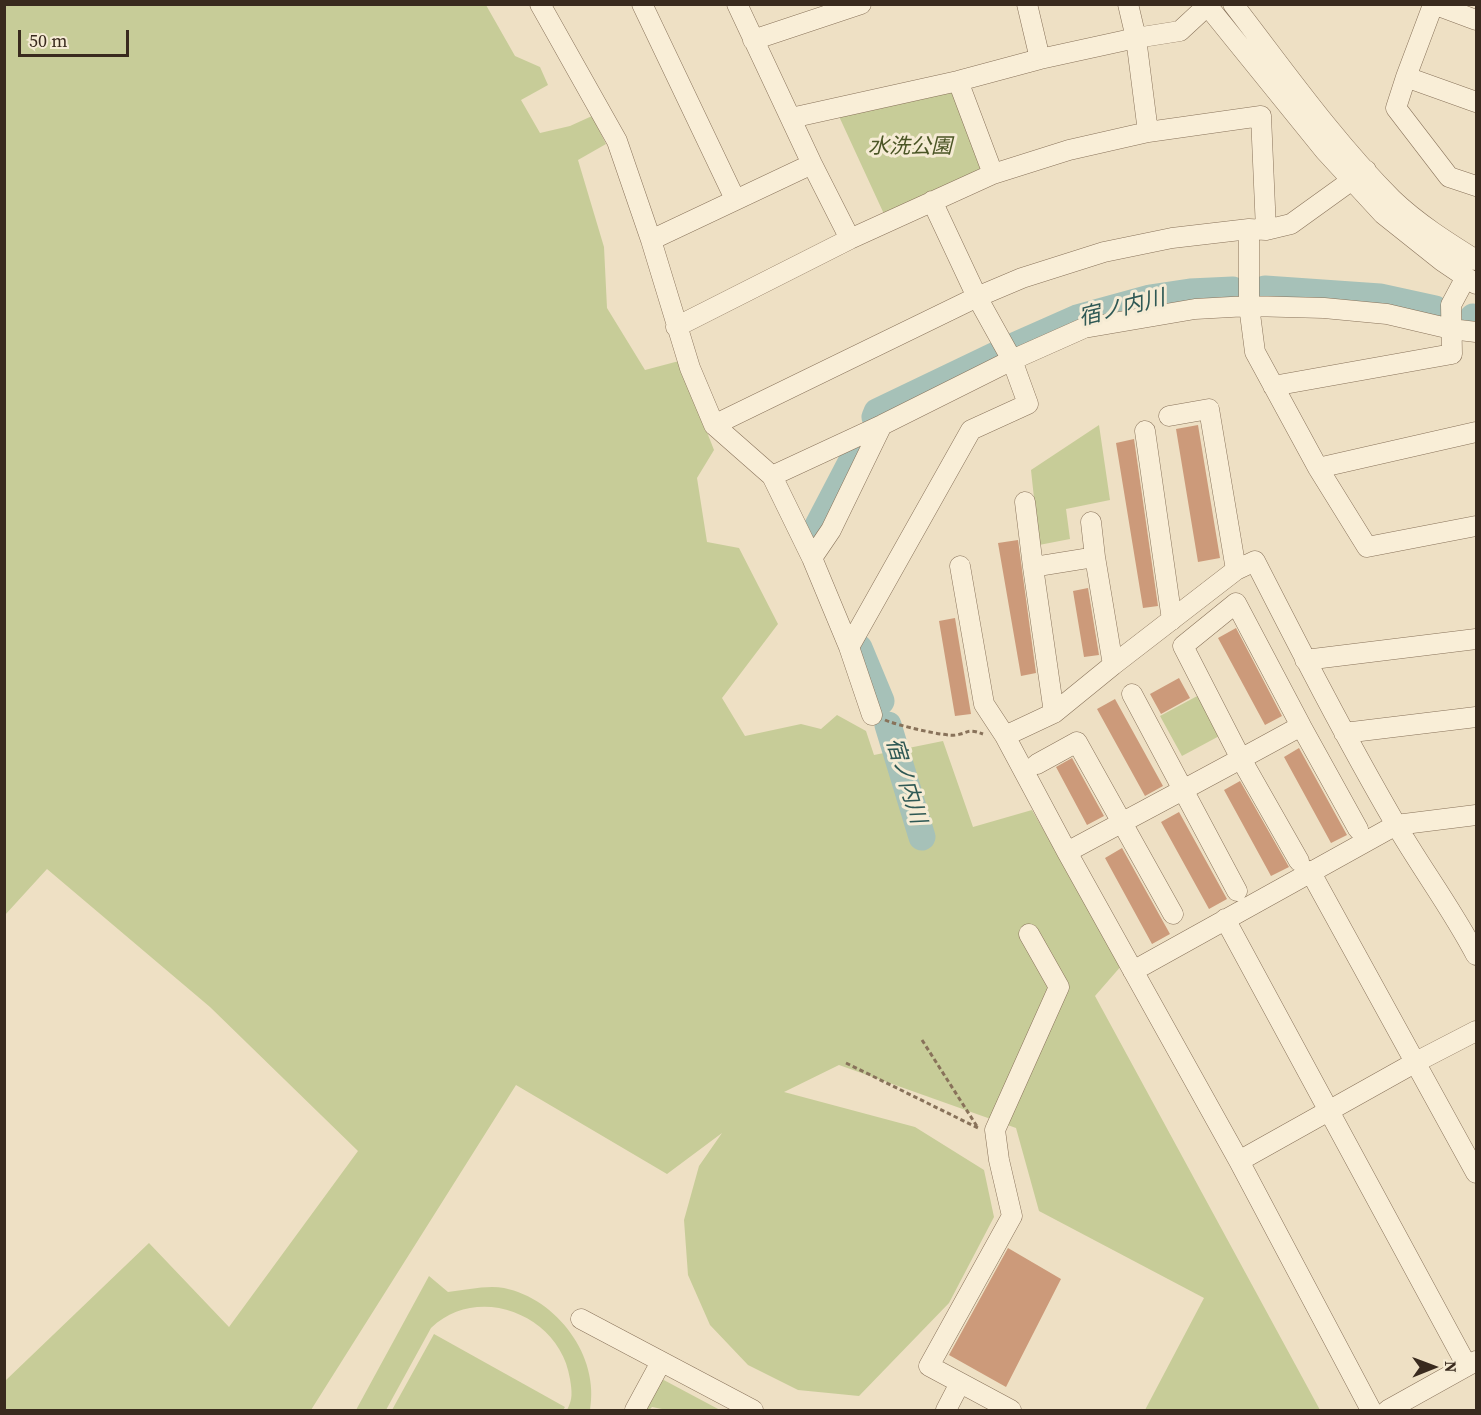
<!DOCTYPE html>
<html>
<head>
<meta charset="utf-8">
<style>
	body { margin:0 }
	#map { position:relative; width:1481px; height:1415px; overflow:hidden; background:#eee0c4; font-family:"Source Serif 4",serif }
	canvas { display:block }
	.frame { position:absolute; inset:0; border:6px solid #392a1e; pointer-events:none }
	.north { position:absolute; left:1403px; top:1337px; width:60px; height:60px; -webkit-text-stroke:4px #f5ebd4; paint-order:stroke; rotate:89deg; font-size:16px; font-weight:700; line-height:24px; text-align:center; color:#392a1e }
	.north::after { content:''; display:block; margin:auto; width:21px; height:27px; background:#392a1e; clip-path:polygon(50% 0,100% 100%,50% 72%,0 100%) }
	.scale { position:absolute; left:18px; top:30px; width:111px; height:27px; box-sizing:border-box; border:3px solid #392a1e; border-top:0; padding-left:8px; font-size:18px; line-height:21px; white-space:nowrap; color:#392a1e; -webkit-text-stroke:4px #f5ebd4; paint-order:stroke }
</style>
</head>
<body>
<div id="map">
<canvas width="1481" height="1415"></canvas>
<div class="frame"></div>
<div class="north">N</div>
<div class="scale">50 m</div>
</div>
<script>
const ctx = document.querySelector('canvas').getContext('2d');
ctx.lineJoin = 'round';
function paint(path, color) { ctx.fillStyle = color; ctx.fill(path, 'evenodd'); }
function stroke(path, color, width, dash) { ctx.strokeStyle = color; ctx.lineWidth = width; ctx.lineCap = dash ? 'butt' : 'round'; ctx.setLineDash(dash || []); ctx.stroke(path); }
function drawText(font, color, halo, rows, align = 'center') {
  ctx.font = font + ' "Source Serif 4","Noto Sans JP",serif'; ctx.lineWidth = 6; ctx.setLineDash([]); ctx.textBaseline = 'middle'; ctx.strokeStyle = halo; ctx.fillStyle = color; for (const [text, x, y, turn = 0] of rows) {
    ctx.save(); ctx.translate(x, y); ctx.rotate((+turn || 0) * Math.PI / 180); ctx.textAlign = isNaN(turn) ? turn : align; if (halo) ctx.strokeText(text, 0, 0); ctx.fillText(text, 0, 0); ctx.restore();
  }
}
paint(new Path2D(`
	M5 5H486L515 56 540 67 548 85 521 100 540 133 570 126 592 116 606 144 578 160 604 247 607 308 645 370 679 361 714 450 697 478 707 542 739 548 778 624 722 698 745 736 801 724 821 729 837 715 866 731 874 755 943 741 973 827 1032 810 1122 965 1095 996 1320 1410H1145L1204 1298 1039 1211 1016 1128 839 1065 784 1092 915 1127 984 1170 994 1217 949 1303 859 1396 798 1390 748 1365 710 1325 688 1275 684 1220 699 1166 722 1133 667 1174 516 1085 311 1410H5V1381L149 1243 229 1327 358 1151 210 1007 47 869 5 915Z
	M956 86 985 171 884 214 837 112Z
	M1099 425 1110 500 1066 509 1070 539 1039 545 1031 470Z
	M1201 694 1223 734 1182 756 1160 716Z
	M429 1276 448 1292C466 1290 487 1285 504 1288 557 1299 600 1356 590 1410H567C573 1399 572 1392 570 1379 561 1316 479 1282 431 1328L386 1410H356Z
	M434 1334 565 1407 563 1410H392Z
	M660 1378 720 1410H667L652 1407 649 1410H643Z`), '#c7cc98');
stroke(new Path2D(`
	M1265 289 1380 297 1435 309
	M1473 317 1476 318
	M1016 345 1077 318 1150 298 1190 292 1233 290
	M875 417 877 412 996 355
	M813 535 859 447
	M859 648 881 701
	M888 725 922 837`), '#a6c1b8', 27);
paint(new Path2D(`
	M1198 425 1220 558 1198 562 1176 429Z
	M1134 439 1158 606 1143 608 1116 443Z
	M1018 540 1036 673 1021 676 998 543Z
	M1088 588 1099 655 1084 657 1073 591Z
	M955 618 971 714 955 716 939 621Z
	M1236 628 1282 716 1265 725 1218 638Z
	M1179 678 1190 698 1161 714 1150 694Z
	M1115 699 1163 786 1145 796 1097 709Z
	M1299 748 1347 835 1331 843 1284 757Z
	M1072 758 1104 816 1087 825 1056 767Z
	M1240 781 1289 867 1271 876 1224 790Z
	M1179 812 1227 899 1209 909 1161 822Z
	M1122 848 1170 934 1152 944 1105 858Z
	M1008 1248 1061 1279 1006 1387 949 1355Z`), '#cc9a7a');
const minor = new Path2D(`
	M540 4 617 141 651 240 690 368 714 425 772 476 812 558 849 647 872 715
	M642 4 735 199
	M737 4 812 164 850 239
	M1027 4 1040 59
	M1128 4 1136 38 1148 132
	M1206 4 1325 151 1383 214 1442 261 1476 284
	M1233 4C1284 70 1333 140 1392 199 1417 223 1447 242 1476 260
	M1433 4 1476 20
	M1433 5 1406 77 1476 102
	M753 40 861 4
	M1406 77 1396 108 1449 177 1476 186
	M958 81 993 174
	M791 118 958 81 1040 59 1136 38 1180 31 1207 6
	M1249 229V306L1255 352 1318 468 1367 547 1476 526
	M651 240 812 164
	M676 327 850 239 993 174 1069 150 1148 132 1261 116 1266 230
	M1273 386 1452 354 1451 305 1466 277
	M1169 416 1209 409 1236 570
	M714 425 977 297 1022 278 1104 252 1172 238 1249 229 1266 230 1291 224 1366 170
	M1145 431 1172 620
	M1318 468 1476 432
	M772 476 882 425 1012 360 1084 328 1195 309 1249 306 1324 308 1387 314 1451 329 1476 332
	M1025 502 1033 567
	M1091 522 1095 557
	M812 558 831 530 882 425
	M960 566 984 704 1005 736
	M849 647 971 430 1028 404 1012 360 977 297 932 201
	M1305 660 1476 639
	M1132 694 1237 891
	M1054 713 1033 567 1095 557 1113 665
	M1301 726 1358 829
	M1344 733 1476 717
	M1037 764 1077 742 1173 914
	M1067 852C1145 810 1223 769 1301 726L1236 603 1183 646 1241 759 1299 861
	M1310 871 1476 1173
	M1225 919 1467 1366
	M1133 971 1396 825 1476 815
	M1239 1161 1416 1062 1476 1031
	M581 1319 753 1410
	M635 1410 661 1362
	M946 1410 960 1383
	M1011 1410 929 1366 1012 1216 999 1160 995 1130 1059 987 1029 934
	M1371 1410 1239 1161 1067 852 1005 736 1054 713 1113 665 1236 570 1255 561C1300 649 1345 737 1395 823 1421 868 1452 909 1476 955
	M1388 1410 1476 1361`);
stroke(minor, '#88725a', 21);
stroke(new Path2D(`
	M885 720C896 725 946 737 956 735 970 733 966 728 983 734
	M922 1040 978 1128
	M846 1063 978 1128`), '#88725a', 3, [4.5, 3]);
stroke(minor, '#f9eed7', 20);
drawText('italic 21px', '#4a5525', '#f5ebd4', [
	["水洗公園",910,148]
]);
drawText('italic 22px', '#2e5854', '#f5ebd4', [
	["宿ノ内川",1122,309,-14],
	["宿ノ内川",905,781,73]
]);
</script>
</body>
</html>
